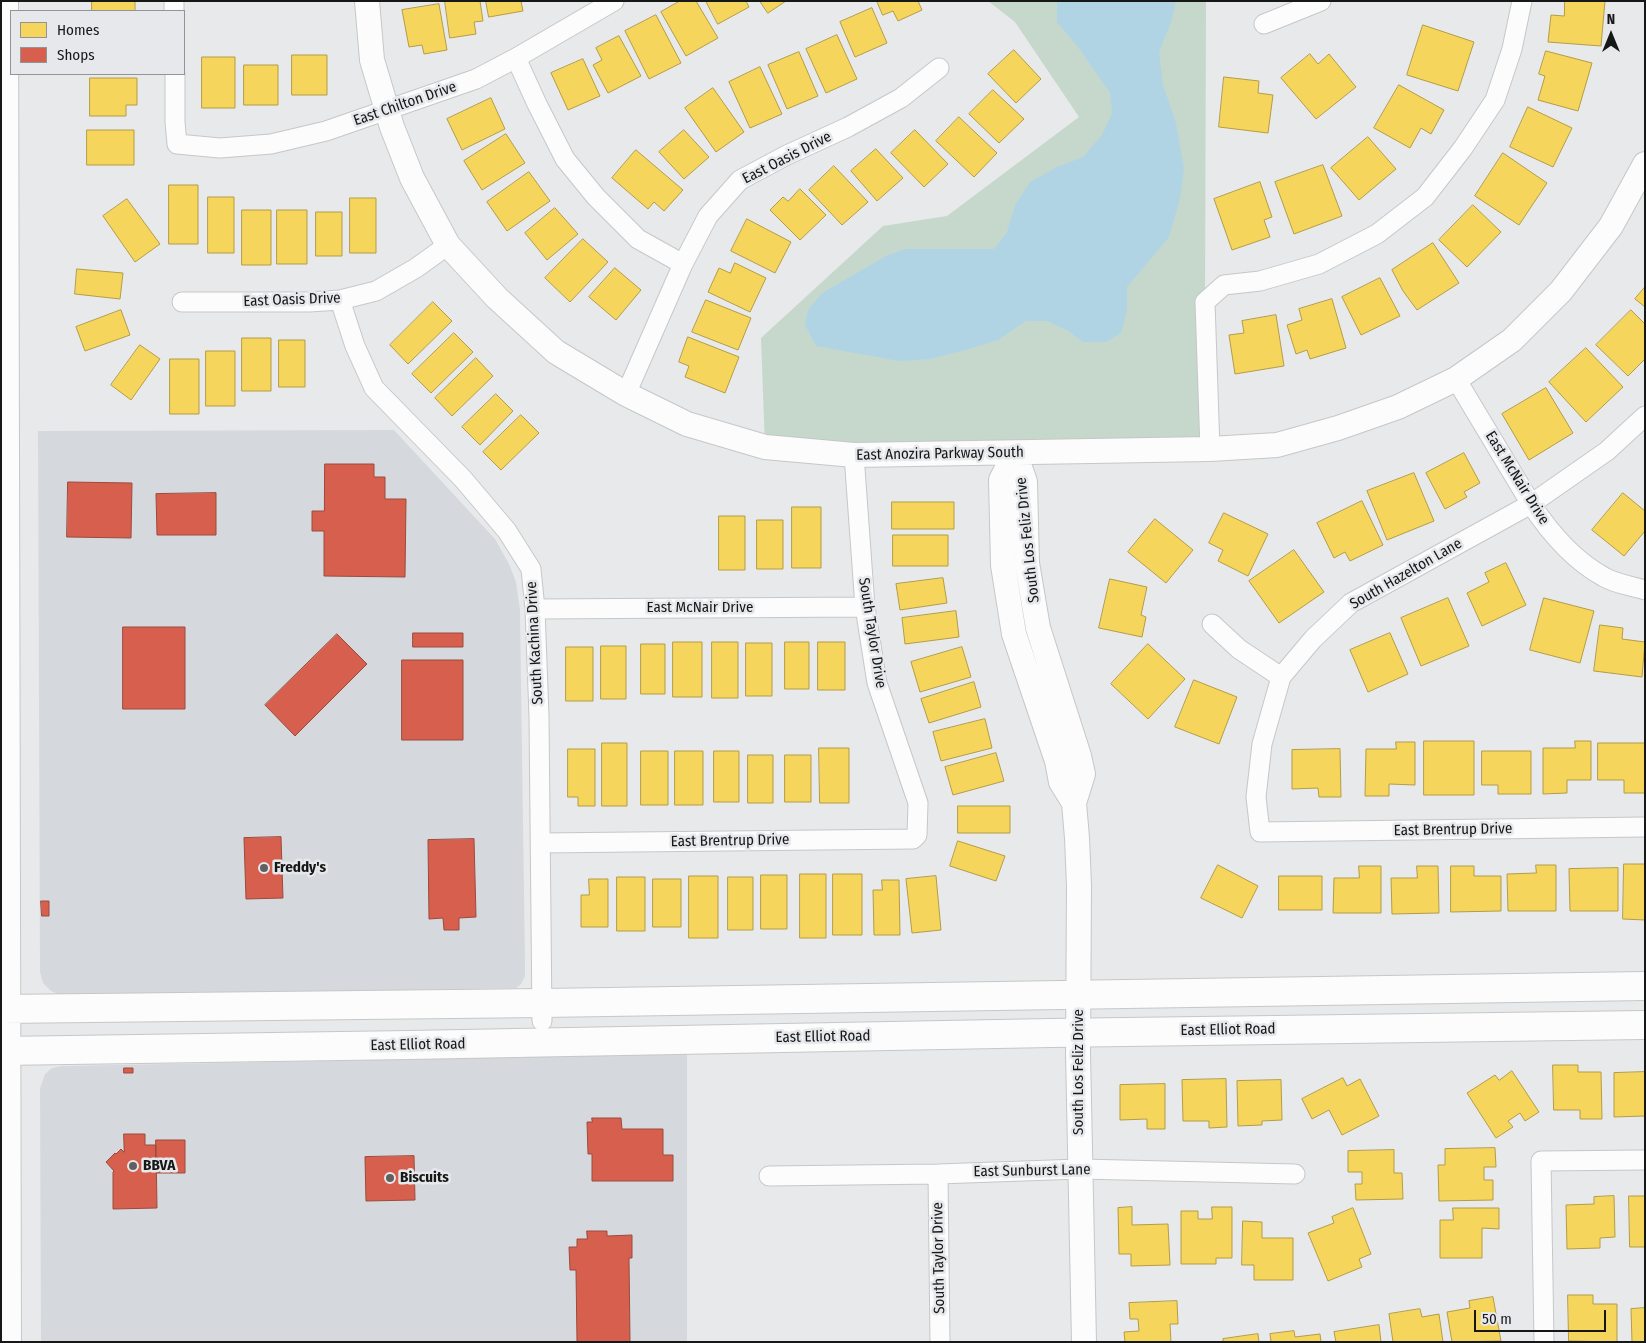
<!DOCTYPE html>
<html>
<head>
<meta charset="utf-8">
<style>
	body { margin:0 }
	#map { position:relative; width:1646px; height:1343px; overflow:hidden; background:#e8e9ea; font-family:"Fira Sans Condensed",sans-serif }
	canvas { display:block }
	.frame { position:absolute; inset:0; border:2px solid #161717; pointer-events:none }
	.legend { position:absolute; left:10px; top:10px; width:175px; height:65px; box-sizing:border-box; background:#e7e8eb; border:1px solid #939496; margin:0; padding:6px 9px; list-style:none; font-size:15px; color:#161717 }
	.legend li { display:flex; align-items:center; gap:10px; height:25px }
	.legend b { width:25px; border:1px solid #939496 }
	.north { position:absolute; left:1586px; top:10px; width:50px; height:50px; -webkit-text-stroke:4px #e7e8eb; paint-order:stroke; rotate:0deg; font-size:14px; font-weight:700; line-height:20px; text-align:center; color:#161717 }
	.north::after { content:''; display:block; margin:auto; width:18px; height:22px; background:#161717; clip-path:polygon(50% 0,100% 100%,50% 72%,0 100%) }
	.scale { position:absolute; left:1474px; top:1310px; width:132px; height:22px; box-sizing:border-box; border:2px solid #161717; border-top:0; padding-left:6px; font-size:15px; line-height:18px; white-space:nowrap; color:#161717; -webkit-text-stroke:4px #e7e8eb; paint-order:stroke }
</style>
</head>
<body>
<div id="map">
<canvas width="1646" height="1343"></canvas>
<div class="frame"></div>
<ul class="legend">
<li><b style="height:14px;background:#f6d55c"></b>Homes</li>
<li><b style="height:14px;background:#d6604d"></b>Shops</li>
</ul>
<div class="north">N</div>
<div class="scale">50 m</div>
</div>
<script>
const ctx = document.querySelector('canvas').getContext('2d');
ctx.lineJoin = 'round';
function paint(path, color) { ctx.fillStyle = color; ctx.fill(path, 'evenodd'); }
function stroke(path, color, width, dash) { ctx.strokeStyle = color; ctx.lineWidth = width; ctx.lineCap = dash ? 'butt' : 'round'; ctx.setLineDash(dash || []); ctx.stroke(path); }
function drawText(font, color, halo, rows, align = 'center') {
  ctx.font = font + ' "Fira Sans Condensed",sans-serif'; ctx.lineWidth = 5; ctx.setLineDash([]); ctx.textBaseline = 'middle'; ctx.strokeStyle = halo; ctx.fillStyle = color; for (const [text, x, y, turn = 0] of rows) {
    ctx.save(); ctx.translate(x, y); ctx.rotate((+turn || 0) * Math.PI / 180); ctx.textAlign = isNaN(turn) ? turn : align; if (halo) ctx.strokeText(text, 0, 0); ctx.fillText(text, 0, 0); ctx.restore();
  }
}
paint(new Path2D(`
	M394 430 495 539 509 564 516 582 520 610 525 965V976L521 984 516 988 78 996H63L51 991 43 983 40 972 38 431Z
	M687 1054V1342H41L40 1088 45 1074 52 1068 63 1066Z`), '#d5d9dd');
paint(new Path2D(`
	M988 1H1206L1205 302 1210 449 765 447 761 338 883 226 947 216 1079 117 1015 22Z`), '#c5d8cb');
paint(new Path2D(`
	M1057 1H1176L1171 22 1159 52 1163 85 1176 123 1184 169 1180 199 1169 237 1127 287V310L1121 333 1106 342H1083L1068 331 1047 321H1026L998 340 966 350 930 359 899 361 816 346 805 325 808 310 822 293 886 256 905 249H994L1007 232 1015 205 1030 182 1057 167 1083 157 1102 135 1112 113 1110 93 1078 47 1057 22Z`), '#b1d4e5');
const homes = new Path2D(`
	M92 1H135V11H92Z
	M445 1H480L483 21 474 22 476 34 450 38Z
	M486 1H521L523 11 489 17Z
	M680 1H696L718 38 686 56 661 12Z
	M706 1H746L749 7 718 24Z
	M760 1H786L768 13Z
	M877 1H918L922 10 898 21 893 11 883 15Z
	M1565 1H1605L1601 46 1548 42 1551 15 1564 16Z
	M439 4 447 50 424 54 422 45 409 47 402 10Z
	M872 8 887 43 855 57 840 22Z
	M656 15 681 63 649 79 625 31Z
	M1423 25 1474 42 1458 91 1407 75Z
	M837 35 857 79 826 93 806 49Z
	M619 36 641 76 608 93 593 65 602 60 596 48Z
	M1014 50 1041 79 1016 103 988 74Z
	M1546 51 1592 63 1578 111 1538 100 1545 76 1539 74Z
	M799 52 818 96 787 109 768 65Z
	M1310 54 1318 64 1329 54 1356 87 1316 119 1281 78Z
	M292 55H327V95H292Z
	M202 57H235V108H202Z
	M583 59 600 96 568 110 551 73Z
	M244 65H278V105H244Z
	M760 67 782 114 750 128 729 82Z
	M1224 77 1259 81 1258 93 1273 95 1268 133 1219 127Z
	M90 78H137V105H126V116H90Z
	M1399 85 1444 110 1431 134 1421 128 1410 148 1374 128Z
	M713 88 744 132 716 152 685 108Z
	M993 90 1024 119 999 143 969 114Z
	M491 98 505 129 462 150 447 119Z
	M1528 107 1572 128 1553 167 1510 147Z
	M959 117 997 153 974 177 936 141Z
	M87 130H134V165H87Z
	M684 130 709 157 684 179 659 152Z
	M915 130 948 164 924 187 891 153Z
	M506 134 525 163 482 190 464 161Z
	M1368 137 1396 169 1359 200 1331 168Z
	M876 149 903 178 877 201 851 171Z
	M636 150 683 190 664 211 654 202 648 209 612 178Z
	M1503 153 1547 183 1519 225 1475 196Z
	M1323 165 1342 216 1294 234 1275 182Z
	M834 166 868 202 842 225 809 190Z
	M529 172 550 201 507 231 487 202Z
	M1260 182 1272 217 1264 220 1270 237 1232 250 1214 199Z
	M169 185H198V244H169Z
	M800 189 826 215 800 240 770 210 783 197 788 201Z
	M208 197H234V253H208Z
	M350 198H376V253H350Z
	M127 199 160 244 135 262 103 216Z
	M1473 205 1501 232 1467 267 1439 240Z
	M555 208 578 234 547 260 525 233Z
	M242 210H271V265H242Z
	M277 210H307V264H277Z
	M316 212H342V256H316Z
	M747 219 791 242 775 273 731 251Z
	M583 239 608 262 570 302 545 278Z
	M1433 243 1459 283 1417 310 1403 291 1392 270Z
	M735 263 766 278 750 312 708 292 719 268 730 273Z
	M615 268 641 290 616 320 589 297Z
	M77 269 123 273 120 299 75 294Z
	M1380 278 1400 316 1361 335 1342 297Z
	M1645 287V307L1635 299Z
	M1332 299 1346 348 1310 359 1307 350 1296 354 1287 325 1302 320 1299 309Z
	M706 300 751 318 738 350 692 332Z
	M433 302 452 321 408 364 390 345Z
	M121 310 130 335 85 351 76 327Z
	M1631 310 1645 324V359L1628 376 1596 345Z
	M1276 315 1284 366 1235 374 1229 335 1244 333 1242 321Z
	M454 333 473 352 431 393 412 374Z
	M688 337 739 357 725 393 685 377 689 366 679 362Z
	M242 338H271V391H242Z
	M279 340H305V387H279Z
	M140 345 160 359 131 400 111 385Z
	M1586 348 1623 387 1586 422 1549 382Z
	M206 351H235V406H206Z
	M476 358 493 376 452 416 435 398Z
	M170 359H199V414H170Z
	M1546 388 1573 433 1529 460 1502 414Z
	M496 394 513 411 480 445 462 427Z
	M521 415 539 433 501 470 483 452Z
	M1464 453 1480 483 1464 492 1467 497 1445 509 1426 473Z
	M1414 473 1434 521 1387 540 1367 491Z
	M1623 493 1645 511V531L1624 556 1592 530Z
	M1362 501 1383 545 1350 561 1345 552 1334 558 1317 523Z
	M892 502H954V529H892Z
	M792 507H821V568H792Z
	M1224 513 1268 534 1248 576 1218 561 1223 550 1209 543Z
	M719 516H745V570H719Z
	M1155 519 1193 550 1166 583 1128 552Z
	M757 520H783V569H757Z
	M893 535H948V566H893Z
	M1294 550 1324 592 1279 623 1249 581Z
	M1506 563 1526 605 1482 626 1467 593 1489 582 1485 573Z
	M943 578 947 603 900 610 896 584Z
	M1110 579 1147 587 1141 615 1146 617 1142 637 1099 628Z
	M1448 598 1469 646 1421 666 1401 618Z
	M1544 598 1594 611 1580 663 1530 650Z
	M956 611 959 637 905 644 902 618Z
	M1600 625 1623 628 1622 639 1645 642 1642 677 1594 671Z
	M1390 633 1408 674 1368 692 1350 650Z
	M673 642H702V697H673Z
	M712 642H738V698H712Z
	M785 642H809V689H785Z
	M818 642H845V690H818Z
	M746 643H772V696H746Z
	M641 644H665V694H641Z
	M1148 644 1185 679 1148 719 1111 684Z
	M601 646H626V699H601Z
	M566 647H593V701H566Z
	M962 647 971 677 920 692 911 662Z
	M1194 680 1237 697 1219 744 1175 727Z
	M974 682 981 707 929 723 921 699Z
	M985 719 992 748 941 761 933 732Z
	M1424 741H1474V795H1424Z
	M1575 741H1591V780H1567V793L1543 794V748H1575Z
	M1396 742H1415V785L1389 784V796H1365L1366 749H1396Z
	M602 743H627V806H602Z
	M1598 743H1645V793H1624V780H1598Z
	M819 748H849V803H820Z
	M568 749H595V806H578V797H568Z
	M1340 749 1341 797H1319L1318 788 1292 789V750Z
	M641 751H668V805H641Z
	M675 751H703V805H675Z
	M714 751H739V802H714Z
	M1482 751H1531V794H1498V785H1482Z
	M996 753 1004 781 953 795 945 767Z
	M748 755H773V803H748Z
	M785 755H811V802H785Z
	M958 806H1010V833H958Z
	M958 841 1005 856 996 881 950 866Z
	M1624 864H1645V920L1623 919Z
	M1218 865 1258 886 1242 918 1201 898Z
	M1536 865H1556V911H1508L1507 874 1536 873Z
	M1359 866H1381V913H1333L1334 878H1359Z
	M1417 866H1438L1439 913 1392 914 1391 878H1417Z
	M1451 866H1474V876H1501V911L1451 912Z
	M1618 868V911H1570L1569 869Z
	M800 874H826V938H800Z
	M833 874H862V935H833Z
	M761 875H787V929H761Z
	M689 876H718V938H689Z
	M936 876 941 930 912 933 906 879Z
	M1279 876H1322V910H1279Z
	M617 877H645V931H617Z
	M728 877H753V930H728Z
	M589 879H608V927H581V895H589Z
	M653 879H681V927H653Z
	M882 880H899L900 935H874L873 890H882Z
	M1553 1065H1578V1072H1601L1602 1119H1580V1110H1554Z
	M1512 1071 1539 1112 1525 1121 1520 1113 1508 1121 1513 1127 1496 1138 1467 1093 1495 1075 1499 1080Z
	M1645 1072V1116L1614 1117V1073Z
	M1343 1078 1347 1086 1360 1079 1379 1116 1342 1135 1329 1110 1312 1119 1302 1099Z
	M1226 1079 1227 1127 1209 1128V1121H1183L1182 1080Z
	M1281 1080 1282 1120 1262 1121V1125L1238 1126 1237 1081Z
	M1165 1084V1129H1147V1119L1120 1120V1085Z
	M1495 1148 1496 1167H1484V1180H1493V1200L1439 1201 1438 1165H1445V1149Z
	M1394 1150V1173H1402L1403 1199 1356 1200 1355 1184H1362V1172H1348V1151Z
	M1614 1196 1615 1237 1600 1238V1248L1567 1249 1566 1205 1594 1204V1197Z
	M1629 1196H1645V1247H1630Z
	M1132 1207V1225L1168 1224 1170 1265 1131 1266V1254H1119L1118 1208Z
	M1212 1207H1232V1258H1216V1264H1181V1211H1198V1219H1212Z
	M1353 1208 1371 1254 1359 1259 1362 1267 1328 1281 1308 1233 1334 1223 1332 1217Z
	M1453 1208H1499V1229L1482 1228V1258H1440V1220H1453Z
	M1243 1221 1262 1222V1238H1293V1280H1254V1265H1242Z
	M1568 1295H1593V1304H1617V1342L1569 1341Z
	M1493 1297 1501 1341 1452 1342 1447 1312 1470 1308 1469 1301Z
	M1177 1301 1178 1324H1170L1171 1342H1125L1124 1332 1139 1331 1138 1319H1130L1129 1303Z
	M1645 1308V1342H1632L1631 1309Z
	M1420 1309 1422 1317 1439 1314 1443 1342H1393L1389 1314Z
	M1379 1325 1381 1342H1336L1334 1332Z
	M1294 1331 1295 1337 1320 1334 1321 1342H1271L1270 1334Z
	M1258 1334 1259 1342H1223V1339Z`);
paint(homes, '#f6d55c');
stroke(homes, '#b39c47', 1);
const shops = new Path2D(`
	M325 464H374V477H385V499H406L405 577 324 576V531H312V511H324Z
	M68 482 132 483 131 538 67 537Z
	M216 493V535H157L156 494Z
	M123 627H185V709H123Z
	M413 633H463V647H413Z
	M337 634 367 664 295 736 265 705Z
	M402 660H463V740H402Z
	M281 837 283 898 246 899 244 838Z
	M474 839 476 917 459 918V930H444L443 918 429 919 428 840Z
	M41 901H49V916H42Z
	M124 1068H133V1073H124Z
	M592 1118H621L622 1129H663V1155H673V1181H592V1154H588L587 1122H592Z
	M124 1134H145V1145H156L157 1208 113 1209V1172L114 1171 106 1162 115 1153 116 1154 121 1149 124 1152Z
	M156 1140H185V1173H156Z
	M414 1156 415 1200 366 1201 365 1157Z
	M587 1231H607V1236L632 1235V1258H629L630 1342H577L576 1270H570L569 1247H577V1239H587Z`);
paint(shops, '#d6604d');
stroke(shops, '#9c4a3d', 1);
const minor = new Path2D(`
	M174 1V11
	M1264 24 1321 1
	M516 58 537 104 565 159 596 197 638 239 683 264
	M175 74V122L177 144 220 148 271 144 326 131 476 79 516 58 614 1
	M340 300 355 346 374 388 463 479 507 531 531 569 535 609 539 716 542 1021
	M182 302H309L340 300 376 291 416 268 448 245
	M1456 379 1531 504C1550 533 1573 560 1604 577 1616 584 1632 586 1645 590
	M626 394 683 264 708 216 740 180 787 155 848 127 901 98 939 68
	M1645 416 1607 451 1531 504 1351 603 1313 639 1281 677 1262 744 1256 797 1260 832 1645 827
	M1210 449 1205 302 1224 285 1260 281 1319 264 1377 234 1425 197 1463 148 1495 100 1512 49 1522 1
	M535 609 865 607
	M1212 624 1239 649 1281 677
	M541 843 913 839 917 835 918 803 877 683 865 607 854 455
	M938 1174 940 1342
	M769 1176 938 1174 1080 1169 1295 1174
	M1544 1342 1541 1161 1645 1160`);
const tertiary = new Path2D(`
	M367 1 372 60 392 127 412 178 448 245 497 298 556 352 626 394 687 424 765 447 854 455 1210 449 1277 445 1338 428 1398 407 1456 379 1512 340 1561 291 1611 226 1645 164
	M1015 453 1025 482 1027 563 1038 628 1079 756 1083 774 1074 803 1077 838 1079 886 1078 1053 1084 1342
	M1015 453 1001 480 1003 565 1014 634 1057 761 1061 782 1074 803`);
const secondary = new Path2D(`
	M4 1 7 1342
	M1 1009 543 1003 1645 986
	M1 1051 409 1045 1051 1033 1645 1025`);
stroke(minor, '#c6c7c8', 21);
stroke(tertiary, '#c6c7c8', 26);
stroke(secondary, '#c6c7c8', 30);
stroke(minor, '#fcfcfc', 19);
stroke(tertiary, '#fcfcfc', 24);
stroke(secondary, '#fcfcfc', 28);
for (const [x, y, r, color] of [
	[264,868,5,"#606061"],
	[133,1166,5,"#606061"],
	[390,1178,5,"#606061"]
]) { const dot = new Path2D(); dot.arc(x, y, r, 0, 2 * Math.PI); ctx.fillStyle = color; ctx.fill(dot); stroke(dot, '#e7e8eb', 2); }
drawText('15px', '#161717', '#e7e8eb', [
	["East Chilton Drive",405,104,-19],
	["East Oasis Drive",787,158,-27],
	["East Oasis Drive",292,300,-2],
	["East Anozira Parkway South",940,454,-1],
	["East McNair Drive",1517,478,58],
	["South Los Feliz Drive",1028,540,-96],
	["South Hazelton Lane",1406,574,-30],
	["East McNair Drive",700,608],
	["South Taylor Drive",872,633,81],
	["South Kachina Drive",535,643,-93],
	["East Brentrup Drive",1453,830,-1],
	["East Brentrup Drive",730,841,-1],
	["East Elliot Road",1228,1030,-1],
	["East Elliot Road",823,1037,-1],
	["East Elliot Road",418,1045,-1],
	["South Los Feliz Drive",1079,1072,-90],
	["East Sunburst Lane",1032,1171,-1],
	["South Taylor Drive",939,1258,-91]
]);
drawText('bold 15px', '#161717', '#e7e8eb', [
	["Freddy's",274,868],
	["BBVA",143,1166],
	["Biscuits",400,1178]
], 'left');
</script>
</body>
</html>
